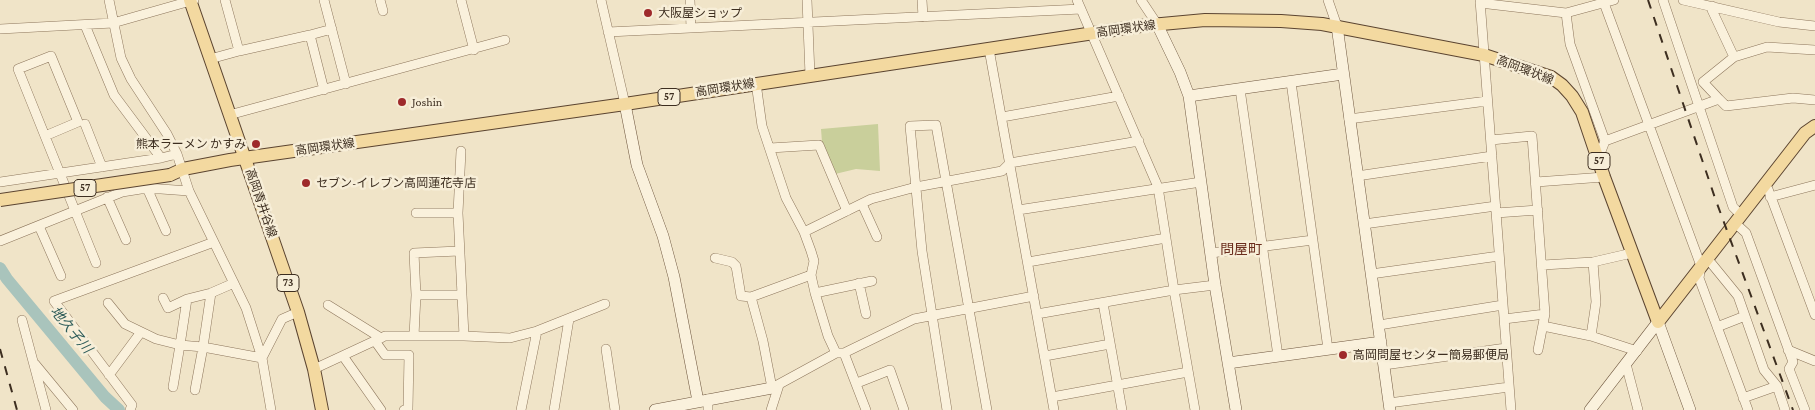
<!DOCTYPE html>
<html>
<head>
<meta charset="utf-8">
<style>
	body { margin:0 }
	canvas { display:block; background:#f0e4c8 }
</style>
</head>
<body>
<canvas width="1815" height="410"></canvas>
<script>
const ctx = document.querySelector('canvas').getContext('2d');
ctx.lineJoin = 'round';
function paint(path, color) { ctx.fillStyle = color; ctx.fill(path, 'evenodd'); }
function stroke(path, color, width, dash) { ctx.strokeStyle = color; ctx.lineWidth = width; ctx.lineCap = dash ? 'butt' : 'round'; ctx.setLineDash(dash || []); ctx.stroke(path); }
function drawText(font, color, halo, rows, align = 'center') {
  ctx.font = font + ' "Crimson Pro","Noto Sans JP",serif'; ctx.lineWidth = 5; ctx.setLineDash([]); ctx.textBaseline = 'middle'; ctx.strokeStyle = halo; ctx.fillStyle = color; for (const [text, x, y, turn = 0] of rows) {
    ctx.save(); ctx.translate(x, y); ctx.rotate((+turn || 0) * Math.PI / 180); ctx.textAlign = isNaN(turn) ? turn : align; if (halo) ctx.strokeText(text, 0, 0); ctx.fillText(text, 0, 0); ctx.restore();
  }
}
paint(new Path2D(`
	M878 124 880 171 856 169 835 174 822 142 821 129Z`), '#c9cf9b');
stroke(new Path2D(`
	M0 268 7 279 105 397 119 410`), '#a9c4bc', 12);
const street = new Path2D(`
	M109 0 121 58 131 79 167 134 177 154 189 191 246 308 262 358 271 410
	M225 0 239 51 310 35
	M324 0 346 84
	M380 0 383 11
	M461 0 474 50
	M601 0 625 104
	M690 0 691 28
	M807 0 810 75
	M922 0 923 17
	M1077 0 1158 187 1174 290 1195 410
	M1141 0 1157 24
	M1328 0 1337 26
	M1480 0 1511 410
	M1663 0 1733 207 1741 215
	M1683 0 1779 22 1815 26
	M1480 3 1566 13 1614 0
	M1604 3 1701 266 1699 278 1748 410
	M1566 13 1570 44 1605 141 1598 159
	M85 25 114 95 161 158 177 154
	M0 29 113 23 194 0
	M608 32 1081 9
	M989 49 1054 410
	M1734 57 1767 47 1815 50
	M210 59 239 51
	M1291 82 1328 349
	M756 83 762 126 786 198 804 232 811 251 814 261 811 275 815 293 828 336 836 353
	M1240 89 1278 356
	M324 90 310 35 332 29
	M1719 99 1726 106 1793 98 1815 100
	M229 115 505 40
	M1002 117 1119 96
	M1349 119 1487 101
	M85 124 102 167
	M45 136 78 122 51 56 18 69C44 134 70 198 96 263
	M1491 140 1532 136 1545 314 1538 350
	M1605 141 1719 99 1703 82 1734 57 1712 10V6
	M770 148 819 145 847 211
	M461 151 458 213 464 336
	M1357 176 1492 156
	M0 182 161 158
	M1536 182 1604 177
	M1764 186 1768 189 1815 315
	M147 188 166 231
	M107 197 126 240
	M1770 197 1815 185
	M862 204 877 237
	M1018 210 1201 182
	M416 213H458
	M1496 213 1538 210
	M1735 223 1746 233 1793 362 1789 369 1805 410
	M1364 224 1496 206
	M39 226 61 276
	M804 232 871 199 916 187 1002 171 1010 163 1139 141
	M0 241 122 192 147 188 189 191
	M1211 253 1313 240
	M715 258 732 262 736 266 741 296 751 297 811 275
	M1707 258 1738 296 1764 370 1777 386 1785 410
	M1028 262 1166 238
	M1543 265 1593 262 1632 253
	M1371 274 1499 256
	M234 283 211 293 203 347 262 358
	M859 283 866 314
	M815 293 872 281
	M416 295H462
	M751 297 763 341 772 388 836 353H844L914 319 1034 296
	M163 298 168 308 187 299
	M108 303 125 324 156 339 180 345 187 299 211 293
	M1103 303 1122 410
	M328 305 381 338
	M1037 314 1174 290 1215 285
	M1504 319 1545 314
	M22 320 46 410
	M1379 325 1503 305
	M1543 326 1591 336 1637 351
	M1717 327 1745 316
	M414 336 416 295 414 253 459 251
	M1591 336 1596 302 1593 262
	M375 341 385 355H409L408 409 404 410
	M606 349 615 410
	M1788 350 1815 361
	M844 353 866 410
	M343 356 381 410
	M1045 356 1110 344
	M262 358 282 319 298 312
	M35 364 73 410
	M1626 364 1638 410
	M1384 365 1506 348
	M314 369 385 336H464L510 338 537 331 605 304
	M109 375 141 332
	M857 383 890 370 904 410
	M173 387 180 345 203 347 195 390
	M1052 397 1188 372
	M1743 398 1777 386
	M1389 403 1509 387
	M130 410 132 405 54 301 214 242
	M521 410 537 331
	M554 410 569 319
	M708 410V399
	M771 410 779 385
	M947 410 922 251 910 126 936 125 987 410`);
const secondary = new Path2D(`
	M1157 24 1180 72 1189 96 1215 285 1236 410
	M1337 26 1390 410
	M1189 96 1343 74
	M625 104 637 165 663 236 674 277 698 401
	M1658 322 1690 410
	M1228 363 1381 342
	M655 410 772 388
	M1590 410 1658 322`);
const primary = new Path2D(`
	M190 0 298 312 314 369 322 410
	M170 175 183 169 230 160 625 104 1140 26 1205 20 1281 21 1322 24 1484 55 1551 77 1562 85 1572 96 1582 112 1604 177 1658 322
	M1658 322 1805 133 1815 126`);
stroke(street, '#8d765c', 10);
stroke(secondary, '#6f573f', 12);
stroke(primary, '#5b4430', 14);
stroke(street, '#faf1dc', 9);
stroke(secondary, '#faf1dc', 11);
stroke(primary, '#f3d9a0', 12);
stroke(new Path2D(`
	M1648 0 1715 198 1793 410
	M0 349 17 410`), '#3d2e20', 2, [9, 9]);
const primaryBridge = new Path2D(`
	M0 200 170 175`);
stroke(primaryBridge, '#5b4430', 14, []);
stroke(primaryBridge, '#f3d9a0', 12);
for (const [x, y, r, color] of [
	[648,13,5,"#9e2a2b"],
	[402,102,5,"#9e2a2b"],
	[256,144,5,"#9e2a2b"],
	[306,183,5,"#9e2a2b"],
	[1343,355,5,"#9e2a2b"]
]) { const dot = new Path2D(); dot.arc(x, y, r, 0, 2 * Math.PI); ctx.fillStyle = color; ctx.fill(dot); stroke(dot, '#f7eed8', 2); }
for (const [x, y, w] of [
	[669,97,22],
	[1599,161,22],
	[85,188,22],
	[288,283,22]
]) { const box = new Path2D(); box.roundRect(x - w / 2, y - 8.5, w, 17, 4); ctx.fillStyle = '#f7eed8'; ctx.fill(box); stroke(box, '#3d2e20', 1); }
drawText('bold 11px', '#3d2e20', null, [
	["57",669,97],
	["57",1599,161],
	["57",85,188],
	["73",288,283]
]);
drawText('12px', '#3d2e20', '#f7eed8', [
	["大阪屋ショップ",658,13],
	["Joshin",412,102],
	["熊本ラーメン かすみ",246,144,"right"],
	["セブン-イレブン高岡蓮花寺店",316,183],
	["高岡問屋センター簡易郵便局",1353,355]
], 'left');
drawText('12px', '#3d2e20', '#f7eed8', [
	["高岡環状線",1126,29,-8],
	["高岡環状線",1525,70,21],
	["高岡環状線",725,88,-9],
	["高岡環状線",325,147,-8],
	["高岡青井谷線",261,203,71]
]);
drawText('14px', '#6b2e1e', '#f7eed8', [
	["問屋町",1241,250]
]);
drawText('italic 14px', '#2f5d5a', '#f7eed8', [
	["地久子川",71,330,50]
]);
</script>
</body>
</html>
